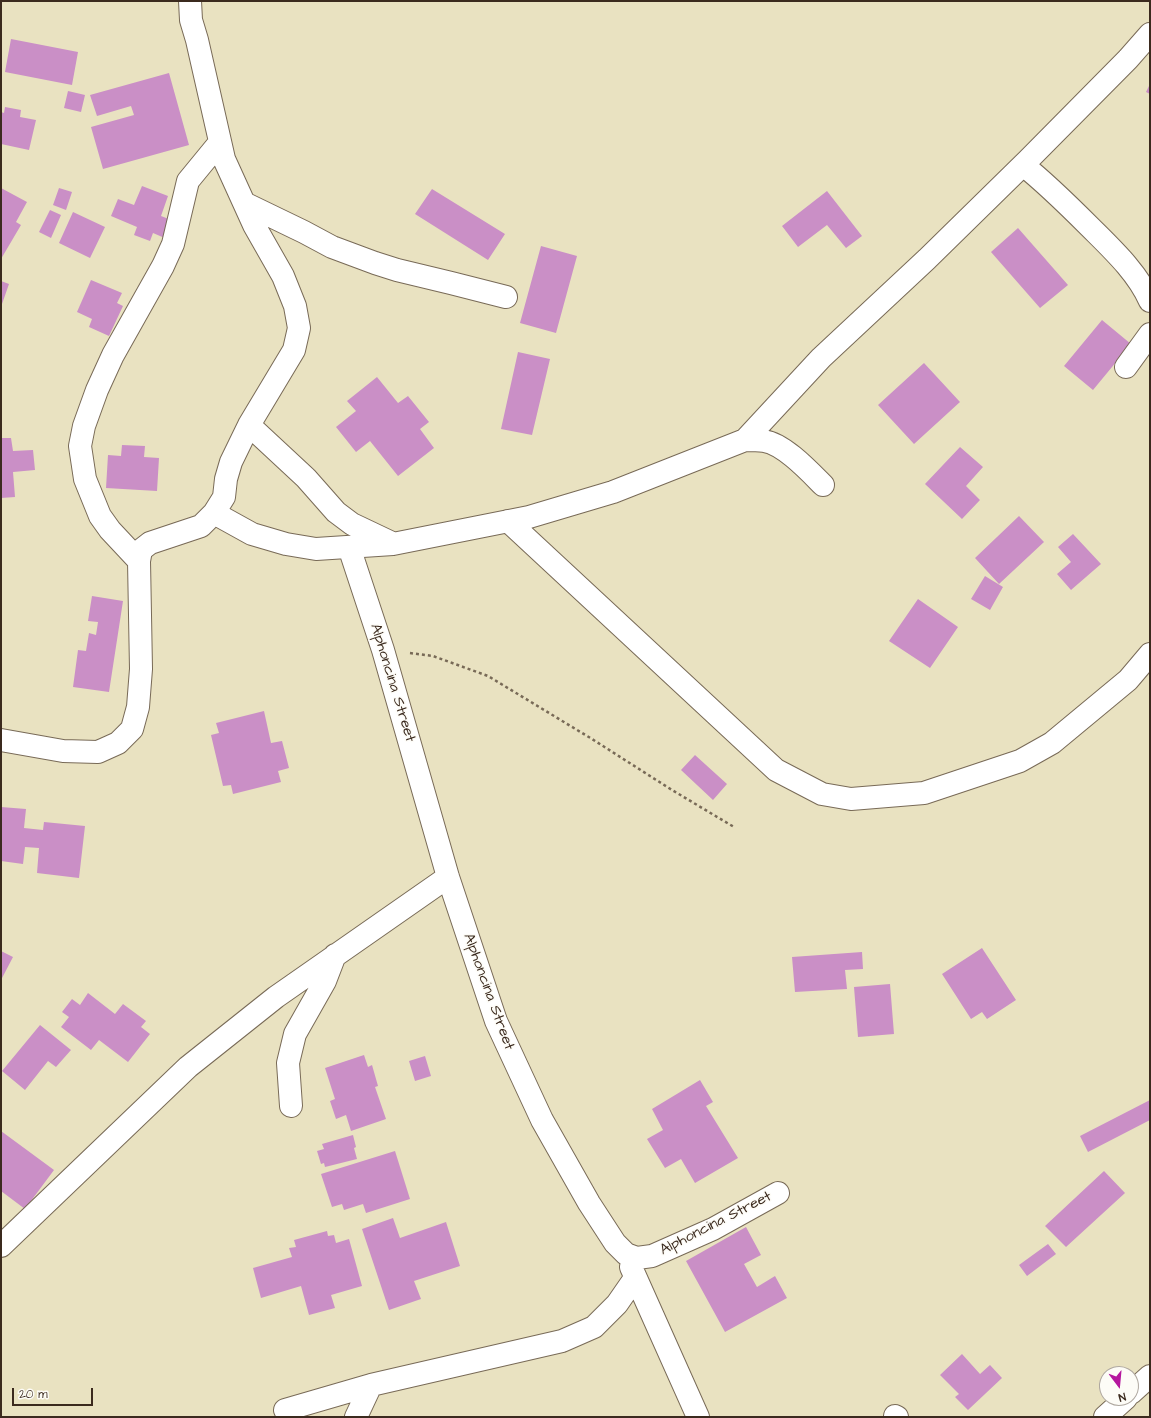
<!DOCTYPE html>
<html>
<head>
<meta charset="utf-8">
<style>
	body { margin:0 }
	#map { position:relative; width:1151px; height:1418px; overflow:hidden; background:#e9e2c1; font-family:"Architects Daughter",sans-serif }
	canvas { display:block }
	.frame { position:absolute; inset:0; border:2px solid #3b2a1e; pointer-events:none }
	.north { position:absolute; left:1099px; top:1366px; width:40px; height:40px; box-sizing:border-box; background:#fdfcf7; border:1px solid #afa8a0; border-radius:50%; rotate:164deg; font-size:11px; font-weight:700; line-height:16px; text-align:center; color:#3b2a1e }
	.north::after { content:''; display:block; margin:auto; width:14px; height:18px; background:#b5179e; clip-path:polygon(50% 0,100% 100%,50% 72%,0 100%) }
	.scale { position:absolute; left:12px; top:1388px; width:81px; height:18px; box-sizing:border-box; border:2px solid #3b2a1e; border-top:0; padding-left:5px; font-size:12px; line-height:14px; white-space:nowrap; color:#3b2a1e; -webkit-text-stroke:3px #fdfcf7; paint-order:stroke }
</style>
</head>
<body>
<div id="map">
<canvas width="1151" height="1418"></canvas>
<div class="frame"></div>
<div class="north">N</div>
<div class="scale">20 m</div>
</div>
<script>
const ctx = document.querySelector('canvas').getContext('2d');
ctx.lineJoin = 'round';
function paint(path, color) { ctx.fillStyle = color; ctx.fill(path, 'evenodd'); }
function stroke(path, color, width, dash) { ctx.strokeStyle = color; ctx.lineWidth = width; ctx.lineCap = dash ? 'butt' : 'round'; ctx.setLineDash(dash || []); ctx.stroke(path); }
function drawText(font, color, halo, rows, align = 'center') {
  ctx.font = font + ' "Architects Daughter",sans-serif'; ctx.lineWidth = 3; ctx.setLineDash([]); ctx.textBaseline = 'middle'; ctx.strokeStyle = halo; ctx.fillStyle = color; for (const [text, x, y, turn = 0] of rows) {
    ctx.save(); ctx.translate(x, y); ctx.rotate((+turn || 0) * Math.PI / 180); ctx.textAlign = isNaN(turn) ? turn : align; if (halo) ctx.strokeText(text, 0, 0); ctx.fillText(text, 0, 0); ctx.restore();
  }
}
paint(new Path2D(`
	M11 39 78 52 72 85 5 72Z
	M169 73 189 145 103 169 91 127 134 115 131 106 97 116 90 95Z
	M1150 84V94L1146 92Z
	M68 91 85 95 81 112 64 108Z
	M5 107 21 110 20 117 36 120 29 150 1 144V112L4 113Z
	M142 186 168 196 161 216 174 221 167 239 153 233 150 241 134 235 137 227 111 216 118 199 134 205Z
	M1 188 27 202 16 222 21 225 1 259Z
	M59 188 72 192 66 210 53 205Z
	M432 189 505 234 488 260 415 214Z
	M827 191 862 236 846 248 827 225 798 247 782 226Z
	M50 210 61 215 51 238 39 232Z
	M73 212 105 227 90 258 59 243Z
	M1018 228 1068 285 1040 308 991 252Z
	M541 246 577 256 556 333 520 323Z
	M91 280 122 293 117 303 123 306 109 336 89 327 92 319 77 312Z
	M1 281 9 284 2 304H1Z
	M1102 320 1131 344 1093 390 1064 366Z
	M518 352 550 359 532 435 501 429Z
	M924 363 960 402 914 444 878 405Z
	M377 377 398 403 408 396 429 422 420 429 434 448 398 476 370 441 356 452 336 427 356 411 347 401Z
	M1 438H11L13 451 33 450 35 470 13 472 15 497 1 498Z
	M122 445 145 446 144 457 159 458 157 491 106 488 108 455 121 456Z
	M960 447 983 467 966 486 980 500 962 519 925 484Z
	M1019 516 1044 542 999 584 975 558Z
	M1073 534 1101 564 1071 590 1057 574 1071 562 1058 547Z
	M985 576 1003 587 990 610 971 599Z
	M92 596 123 601 109 692 73 687 78 650 86 651 89 633 96 635 98 622 88 621Z
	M918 599 958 627 930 668 889 641Z
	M264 711 271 743 282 741 289 768 278 771 281 782 233 794 231 785 223 786 211 735 219 733 216 723Z
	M695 755 727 784 713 800 681 770Z
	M1 807 26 809 24 828 43 830 44 822 85 826 79 878 37 873 39 848 25 847 23 864 1 861Z
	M982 948 1016 1000 987 1019 982 1012 971 1019 942 974Z
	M1 951 13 957 1 980Z
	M862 952 863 969 845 970 847 989 795 992 792 957Z
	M890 984 894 1034 858 1037 854 987Z
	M88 993 115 1014 123 1004 146 1021 141 1027 150 1034 128 1062 99 1040 91 1050 61 1027 69 1017 62 1012 72 999 80 1005Z
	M40 1025 71 1050 56 1067 48 1061 25 1090 2 1071Z
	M364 1055 368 1067 372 1065 378 1086 375 1087 386 1119 351 1131 346 1115 336 1119 330 1101 335 1099 325 1068Z
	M425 1056 431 1076 415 1081 409 1061Z
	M700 1080 713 1102 706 1106 738 1158 695 1183 681 1159 665 1168 647 1139 663 1130 652 1109Z
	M1150 1100V1120L1088 1152 1080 1136Z
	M1 1131 54 1170 25 1209 1 1191Z
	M353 1135 356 1147 354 1148 357 1159 325 1167 324 1163 321 1164 317 1151 324 1149 322 1144Z
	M395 1151 410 1199 366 1213 363 1204 344 1210 342 1204 332 1207 321 1174Z
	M1104 1171 1125 1193 1066 1247 1045 1226Z
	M393 1218 400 1238 446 1222 460 1266 414 1281 421 1299 389 1310 362 1229Z
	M746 1227 761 1255 744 1264 757 1287 775 1276 787 1298 725 1332 686 1261Z
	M327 1231 328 1236 334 1235 336 1243 349 1239 362 1286 331 1295 335 1308 309 1315 301 1286 261 1298 253 1268 292 1257 289 1248 296 1247 294 1240Z
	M1048 1244 1056 1254 1027 1276 1019 1265Z
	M962 1354 980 1374 990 1365 1002 1378 968 1410 955 1397 959 1394 940 1375Z`), '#ca8fc6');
const minor = new Path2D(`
	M1023 165C1047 184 1069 206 1090 227 1112 249 1137 272 1150 301
	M244 203 304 232 332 247 375 263 397 270 451 283 506 297
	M1126 367 1150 334
	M249 425 306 478 336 512 352 524 392 543
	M745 440 821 358 927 259 1028 160 1128 59 1150 34
	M214 513 252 534 286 544 316 549 393 544 529 517 613 492 745 440C751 440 758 440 764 441 784 444 809 471 823 485
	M508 521 776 770 822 794 851 799 924 793 1020 761 1052 743 1128 680 1150 654
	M349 547 383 650 448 877 496 1021 542 1120 589 1203 615 1243 626 1254 637 1258 652 1256 713 1229 778 1193
	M139 561 110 530 100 516 85 479 80 446 84 426 97 390 113 355 163 266 173 244 188 181 220 142
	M1 740 63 751 98 752 118 743 132 729 138 707 141 669 139 561 141 550 150 543 201 526 214 513 224 497 226 479 231 462 249 425 294 350 299 328 295 306 283 276 254 225 224 159 197 40 191 20 190 1
	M291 1106 288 1063 295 1034 325 981 335 955
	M1 1246 188 1067 276 997 448 877
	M631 1267 698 1417
	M1131 1393 1150 1376
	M285 1410 371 1385 562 1341 594 1327 617 1304 635 1278
	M895 1416 897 1417
	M356 1417 371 1385
	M1105 1417 1126 1398`);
stroke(minor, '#786a57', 24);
stroke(new Path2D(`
	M410 653 433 656 488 676 592 739 672 790 734 827`), '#786a57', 2.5, [3, 3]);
stroke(minor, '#fff', 22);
drawText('15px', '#3b2a1e', '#fdfcf7', [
	["Alphoncina Street",392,683,73],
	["Alphoncina Street",488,992,70],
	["Alphoncina Street",716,1224,-27]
]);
</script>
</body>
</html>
